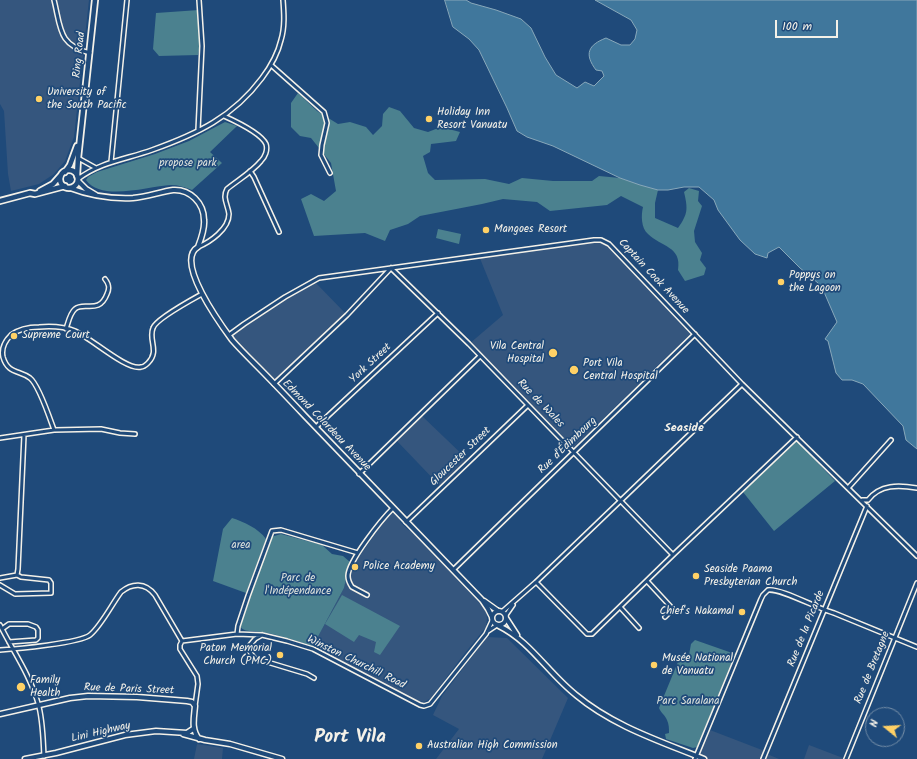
<!DOCTYPE html>
<html>
<head>
<meta charset="utf-8">
<style>
	body { margin:0 }
	#map { position:relative; width:917px; height:759px; overflow:hidden; background:#1f4a7a; font-family:Kalam,sans-serif }
	canvas { display:block }
	.north { position:absolute; left:865px; top:707px; width:40px; height:40px; box-sizing:border-box; background:#1f4a7a; border:1px solid #748da6; border-radius:50%; rotate:288deg; font-size:11px; font-weight:700; line-height:16px; text-align:center; color:#f4f1e8 }
	.north::after { content:''; display:block; margin:auto; width:14px; height:18px; background:#ffd166; clip-path:polygon(50% 0,100% 100%,50% 72%,0 100%) }
	.scale { position:absolute; left:775px; top:20px; width:63px; height:18px; box-sizing:border-box; border:2px solid #f4f1e8; border-top:0; padding-left:5px; font-size:12px; line-height:14px; white-space:nowrap; color:#f4f1e8; -webkit-text-stroke:3px #1f4a7a; paint-order:stroke }
</style>
</head>
<body>
<div id="map">
<canvas width="917" height="759"></canvas>
<div class="north">N</div>
<div class="scale">100 m</div>
</div>
<script>
const ctx = document.querySelector('canvas').getContext('2d');
ctx.lineJoin = 'round';
function paint(path, color) { ctx.fillStyle = color; ctx.fill(path, 'evenodd'); }
function stroke(path, color, width, dash) { ctx.strokeStyle = color; ctx.lineWidth = width; ctx.lineCap = dash ? 'butt' : 'round'; ctx.setLineDash(dash || []); ctx.stroke(path); }
function drawText(font, color, halo, rows, align = 'center') {
  ctx.font = font + ' Kalam,sans-serif'; ctx.lineWidth = 3.5; ctx.setLineDash([]); ctx.textBaseline = 'middle'; ctx.strokeStyle = halo; ctx.fillStyle = color; for (const [text, x, y, turn = 0] of rows) {
    ctx.save(); ctx.translate(x, y); ctx.rotate((+turn || 0) * Math.PI / 180); ctx.textAlign = isNaN(turn) ? turn : align; if (halo) ctx.strokeText(text, 0, 0); ctx.fillText(text, 0, 0); ctx.restore();
  }
}
paint(new Path2D(`
	M0 0H89L74 137 65 161 54 174 39 184 11 191 8 174 4 111 0 104Z
	M598 242 605 244 690 334 573 448 519 396 469 344 503 315 479 256Z
	M314 281 347 315 274 384 229 335 244 324Z
	M421 415 469 461 442 488 396 440Z
	M393 513 400 520V522L408 530 411 531 486 610 487 618 486 627 461 658 431 698 424 702 415 700 313 646 344 588 346 578 351 568 388 516Z
	M487 637 507 638 568 698 542 759H436L459 729 433 715 442 696Z
	M710 730 762 750 767 754 779 759H697Z
	M197 744 223 748 222 759H194Z
	M809 745 843 758V759H804Z`), '#35567e');
paint(new Path2D(`
	M199 10 200 45 198 55 159 56 153 49 156 13Z
	M298 93 317 111 338 124 350 122 366 127 373 135 382 126 383 114 389 107 400 111 414 128 428 132 441 127 460 132 456 141 431 144 430 152 423 156 428 173 435 180 485 179 509 184 522 178 553 181H592L599 176 620 178 658 190 655 203V218L678 228C688 214 688 209 684 192L689 188 699 191 698 201 702 206 694 231 695 242 702 253 700 260 706 268 704 275 685 281 678 270C682 246 661 247 648 234 641 228 641 215 643 207L621 196 607 205 550 211 537 202 503 199 482 204 420 216 408 224 390 230 385 241 365 233 314 236 301 199 311 194 324 201 336 191 331 163 311 138 300 136 291 127V103Z
	M225 122 237 126 210 152 222 163 192 190C185 187 178 185 171 185 149 186 101 202 86 180L88 177 97 172 155 154 189 141Z
	M438 229 461 234 459 244 436 238Z
	M797 441 835 481 774 531 743 492Z
	M232 518C244 522 258 528 266 539L246 593 213 581 223 529Z
	M281 534 322 545 332 554 343 556 350 562 348 570 344 588 313 646C293 640 274 633 254 631 248 631 243 631 240 626L245 609 271 537Z
	M342 595 400 626 380 655 374 652 376 642 359 635 354 642 325 624Z
	M695 640 735 654 697 747 693 748 666 739 665 734 669 733C669 729 669 724 667 720 665 715 661 713 659 708L680 657 689 655 691 644Z`), '#4b818f');
const water = new Path2D(`
	M445 0H466L471 3 496 10 521 19 531 28 545 57 556 75 577 88 585 82 594 86 604 76 602 71 596 70C584 54 588 45 606 38L621 45H630L635 39 637 30 631 20 595 0H917V449L906 440 903 426 863 384 852 380H842L836 373 828 341 825 339 837 322 824 292 818 283 800 268 779 247 768 253 767 258 755 254 740 240 718 210 714 200 699 187H684L668 190H658L640 185 620 178 553 146 527 137 517 131 507 108 479 50 469 39 453 27Z`);
paint(water, '#40779c');
stroke(water, '#88a8ba', 1);
const minor = new Path2D(`
	M54 0C61 28 58 45 90 53
	M271 65 324 112 327 123 322 145 321 155 330 173
	M198 130 202 46 199 0
	M78 158 96 168
	M111 162 127 0
	M250 171 254 177 279 232
	M78 179C100 162 127 159 152 150 197 134 233 117 262 78 271 66 278 53 281 40 285 27 284 13 283 0
	M198 247C210 242 229 229 229 214 228 205 222 198 227 189 238 180 252 172 261 161 265 157 268 150 266 144 261 133 235 121 224 116
	M391 268 469 344 673 555
	M66 329C68 323 70 313 75 309 84 301 99 315 107 294 110 288 109 284 105 279
	M229 335 244 324 285 297 319 278 594 240H601L609 244 742 384 917 556
	M274 384 347 315 391 268
	M316 427 438 313
	M54 430 101 429 120 433 135 434
	M0 438 54 430C50 419 39 385 30 378 19 370 8 374 3 357 1 348 5 341 11 335 19 329 30 327 39 327 51 326 65 327 75 331 91 338 127 371 141 367 144 367 146 365 148 363 160 351 148 340 153 328 156 319 193 299 202 294
	M359 474 480 356
	M848 488 891 440
	M862 500H868C880 484 899 485 917 488
	M406 522 528 405
	M453 570 695 334
	M17 575 18 569 24 435
	M0 578 17 575 21 577 49 580 51 583V593L15 594 0 585
	M647 581 671 607V611L665 617
	M536 582 587 634H592L673 555 797 437
	M367 595 352 587C350 584 348 579 348 576 348 561 382 519 393 508
	M620 607 639 628
	M503 611 536 582 742 384
	M506 615 513 605
	M0 625C13 651 30 675 38 703 43 720 43 739 44 756
	M2 629 9 624H28L36 627 38 630V638L36 640 9 642
	M488 631 497 625
	M237 634 238 626 248 596 272 531 281 530 358 553
	M262 635 255 639 250 645V652L254 658 307 674 314 678
	M182 641 237 634 262 635 287 641 313 649 420 705 424 706 430 704 486 634 492 621
	M0 650C16 649 80 643 90 635 101 626 112 604 121 592 132 583 145 582 155 595L182 641 180 645V649L197 676 198 684 195 706
	M695 759 761 599 763 595 768 590C781 588 818 609 834 613L917 647
	M763 759 867 506
	M846 759 917 583`);
const tertiary = new Path2D(`
	M78 181 86 189 96 195
	M70 188C91 196 111 199 133 198 146 197 160 192 173 190 190 189 204 203 204 220 205 229 201 239 198 247 174 261 221 325 232 340 239 348 247 356 255 364 272 381 289 399 305 416 364 478 423 539 482 600L488 609 492 617
	M484 601 498 611
	M492 618a7 7 0 1 1 14 0a7 7 0 1 1-14 0Z
	M506 618 517 635
	M499 626C530 641 549 674 576 695 613 726 660 741 704 759
	M0 714 70 698 88 696 137 697 187 701 192 702 195 706C194 718 191 729 199 739
	M183 734 205 740 230 744 282 759
	M25 759 56 753 125 735 156 731 187 733 193 729`);
const secondary = new Path2D(`
	M60 179a9 9 0 1 1 18 0a9 9 0 1 1-18 0Z
	M65 172 70 165 77 146
	M77 176 78 158 95 0
	M40 191 53 184 61 175
	M0 201 30 193 35 194 65 186`);
stroke(minor, '#f4f1e8', 6);
stroke(tertiary, '#f4f1e8', 7);
stroke(secondary, '#f4f1e8', 8);
stroke(minor, '#1f4a7a', 3);
stroke(tertiary, '#1f4a7a', 4);
stroke(secondary, '#1f4a7a', 4.5);
for (const [x, y, r, color] of [
	[39,99,4,"#ffd166"],
	[429,119,4,"#ffd166"],
	[486,230,4,"#ffd166"],
	[781,282,4,"#ffd166"],
	[14,336,4,"#ffd166"],
	[553,353,5,"#ffd166"],
	[574,370,5,"#ffd166"],
	[355,567,4,"#ffd166"],
	[696,576,4,"#ffd166"],
	[742,612,4,"#ffd166"],
	[280,655,4,"#ffd166"],
	[654,665,4,"#ffd166"],
	[21,687,5,"#ffd166"],
	[419,746,4,"#ffd166"]
]) { const dot = new Path2D(); dot.arc(x, y, r, 0, 2 * Math.PI); ctx.fillStyle = color; ctx.fill(dot); stroke(dot, '#1f4a7a', 1.5); }
drawText('11px', '#f4f1e8', '#1f4a7a', [
	["Ring Road",80,55,-84],
	["Captain Cook Avenue",653,277,47],
	["York Street",371,364,-43],
	["Rue de Wales",540,404,46],
	["Edmond Colordeau Avenue",326,426,46],
	["Rue d'Édimbourg",568,446,-44],
	["Gloucester Street",461,457,-44],
	["Rue de la Picarde",807,629,-68],
	["Winston Churchill Road",356,663,26],
	["Rue de Bretagne",873,668,-68],
	["Rue de Paris Street",129,690,2],
	["Lini Highway",101,733,-13]
]);
drawText('11px', '#f4f1e8', '#1f4a7a', [
	["University of",47,93],
	["the South Pacific",47,106],
	["Holiday Inn",437,113],
	["Resort Vanuatu",437,126],
	["Mangoes Resort",494,230],
	["Poppys on",789,276],
	["the Lagoon",789,289],
	["Supreme Court",22,336],
	["Vila Central",544,347,"right"],
	["Hospital",544,360,"right"],
	["Port Vila",583,364],
	["Central Hospital",583,377],
	["Police Academy",363,567],
	["Seaside Paama",704,570],
	["Presbyterian Church",704,583],
	["Chief's Nakamal",734,612,"right"],
	["Paton Memorial",272,649,"right"],
	["Church (PMC)",272,662,"right"],
	["Musée National",662,659],
	["de Vanuatu",662,672],
	["Family",30,681],
	["Health",30,694],
	["Australian High Commission",427,746]
], 'left');
drawText('11px', '#dbe0db', '#1f4a7a', [
	["propose park",188,164],
	["area",241,546],
	["Parc de",298,579],
	["l'Indépendance",298,592],
	["Parc Saralana",688,702]
]);
drawText('bold 12px', '#f4f1e8', '#1f4a7a', [
	["Seaside",684,429]
]);
drawText('bold 19px', '#f4f1e8', '#1f4a7a', [
	["Port Vila",350,739]
]);
</script>
</body>
</html>
